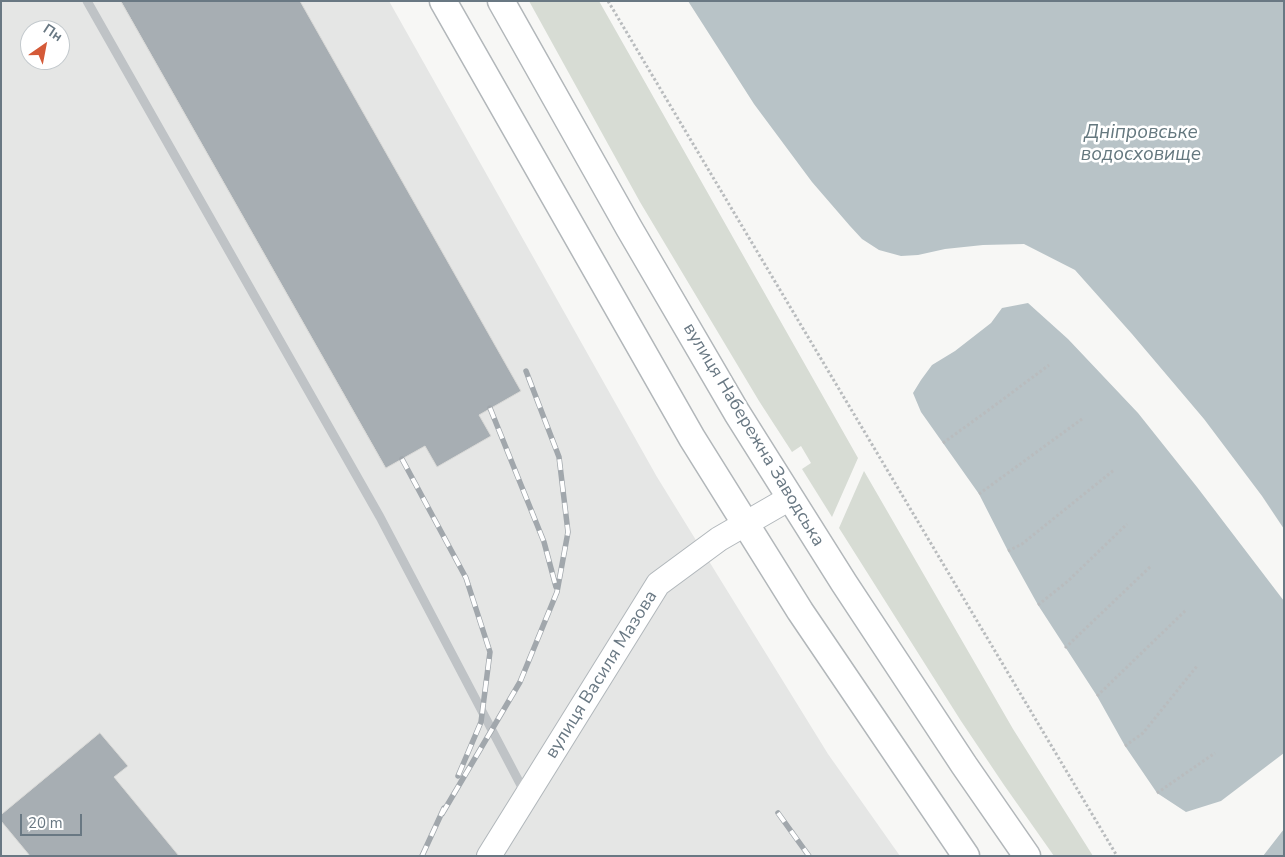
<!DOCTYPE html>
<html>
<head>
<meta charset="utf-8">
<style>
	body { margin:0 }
	#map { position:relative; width:1285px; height:857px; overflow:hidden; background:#f7f7f5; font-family:"Nunito Sans",sans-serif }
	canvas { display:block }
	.frame { position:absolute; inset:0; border:2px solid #697883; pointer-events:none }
	.north { position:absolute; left:20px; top:20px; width:50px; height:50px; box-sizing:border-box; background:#fff; border:1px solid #c3c9cd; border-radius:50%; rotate:33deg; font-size:14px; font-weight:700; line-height:20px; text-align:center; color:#697883 }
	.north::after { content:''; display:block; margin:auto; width:18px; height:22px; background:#d45a38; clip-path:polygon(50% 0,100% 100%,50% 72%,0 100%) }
	.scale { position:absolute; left:20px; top:814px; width:62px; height:22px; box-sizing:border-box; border:2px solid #697883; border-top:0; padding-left:6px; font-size:15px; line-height:18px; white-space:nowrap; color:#697883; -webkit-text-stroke:4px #fff; paint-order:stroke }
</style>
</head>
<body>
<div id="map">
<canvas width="1285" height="857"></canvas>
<div class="frame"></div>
<div class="north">Пн</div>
<div class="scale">20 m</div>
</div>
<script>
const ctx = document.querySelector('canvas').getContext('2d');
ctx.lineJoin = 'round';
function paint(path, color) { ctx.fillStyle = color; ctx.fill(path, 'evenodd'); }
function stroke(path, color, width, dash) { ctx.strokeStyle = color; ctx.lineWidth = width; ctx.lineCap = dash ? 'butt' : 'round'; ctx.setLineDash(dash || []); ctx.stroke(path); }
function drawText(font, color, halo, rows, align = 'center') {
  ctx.font = font + ' "Nunito Sans",sans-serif'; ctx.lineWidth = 5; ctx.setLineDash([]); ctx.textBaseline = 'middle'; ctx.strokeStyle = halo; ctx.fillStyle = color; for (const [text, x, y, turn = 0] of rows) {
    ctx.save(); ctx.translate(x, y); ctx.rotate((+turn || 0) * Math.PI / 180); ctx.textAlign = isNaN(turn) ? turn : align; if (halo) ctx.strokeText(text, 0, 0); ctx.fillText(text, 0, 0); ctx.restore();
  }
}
paint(new Path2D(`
	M1 1H389L657 477 828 754 900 856H1ZM30 30H60V60H30Z`), '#e5e6e5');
paint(new Path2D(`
	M529 1H599L858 458 832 517 802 469 811 463 801 446 792 452 759 401 640 202Z
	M864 471 1013 729 1093 856H1054L1004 785 961 721 839 528Z`), '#d7dcd4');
paint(new Path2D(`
	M688 1H1284V529L1262 496 1204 419 1132 334 1075 270 1024 244 983 245 945 249 918 255 901 256 879 250 862 239 850 226 812 182 754 104Z
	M1028 303 1068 339 1138 413 1197 487 1284 601V753L1221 801 1186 812 1157 793 1125 746 1097 696 1038 605 1008 551 979 494 921 412 913 393 921 380 932 365 955 351 991 323 1002 308Z
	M1284 829V856H1263Z`), '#b8c3c7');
const building = new Path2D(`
	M121 1H300L521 391 479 415 491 436 437 467 425 446 386 468Z
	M100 733 128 766 114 777 179 856H30L1 821V815Z`);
paint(building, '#a7aeb3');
stroke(building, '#d9d9d7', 1);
const secondary = new Path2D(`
	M489 856 658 584 719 539 790 498`);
const primary = new Path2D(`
	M443 1 692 438 800 611 966 856
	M501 1 629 228 737 413 844 583 964 765 1027 856`);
stroke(secondary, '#b1b7bb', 26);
stroke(primary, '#b2b7ba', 29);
stroke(new Path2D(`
	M608 1 1117 856
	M943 443 990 409 1049 365
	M979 494 1082 419
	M1008 551 1022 544 1114 470
	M1038 605 1068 581 1127 524
	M1065 648 1151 566
	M1097 696 1186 610
	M1125 746 1143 733 1197 666
	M1157 793 1215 753`), '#b9bcbe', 3, [2.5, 2.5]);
stroke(new Path2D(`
	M87 1 380 517 525 793`), '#bfc3c6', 9);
stroke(secondary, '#fff', 24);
stroke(primary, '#fff', 26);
const rail = new Path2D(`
	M490 408 544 542 556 587
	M402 459 466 578 490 652 481 722 458 776
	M778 813 809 856
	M442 814 520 682 557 592 568 532 559 457 526 371
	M422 856 444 808`);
stroke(rail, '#a1a7ac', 5.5);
stroke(rail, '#fff', 4, [11]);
drawText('18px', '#697883', '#fff', [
	["вулиця Набережна Заводська",753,435,59],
	["вулиця Василя Мазова",602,675,-58]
]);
drawText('italic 19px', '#65787f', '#fff', [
	["Дніпровське",1141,133],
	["водосховище",1141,155]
]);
</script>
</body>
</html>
